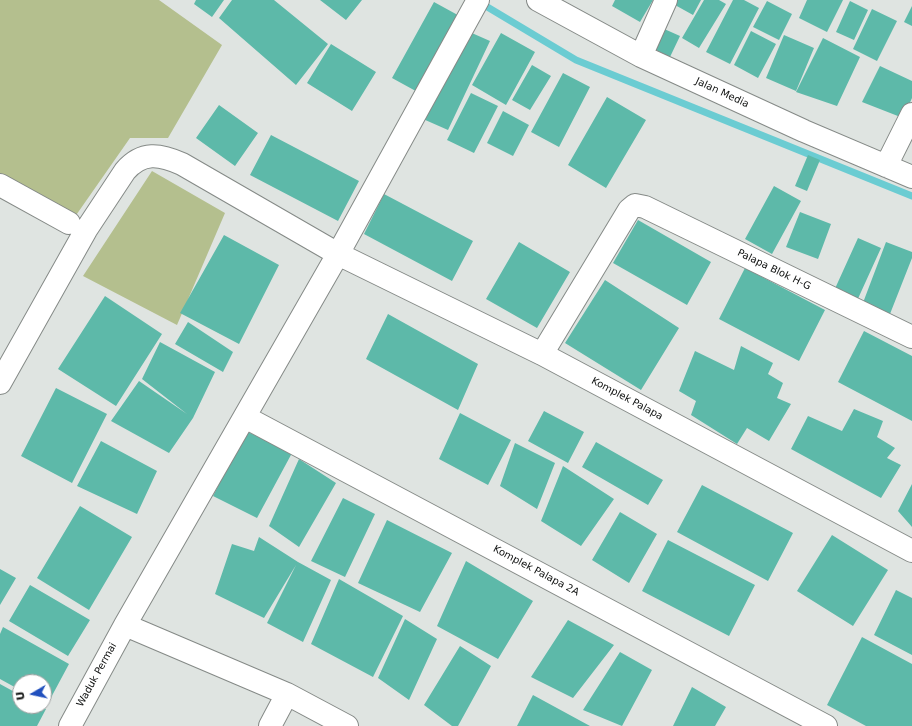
<!DOCTYPE html>
<html>
<head>
<meta charset="utf-8">
<style>
	body { margin:0 }
	#map { position:relative; width:912px; height:726px; overflow:hidden; background:#dfe4e1; font-family:"DejaVu Sans",sans-serif }
	canvas { display:block }
	.north { position:absolute; left:12px; top:674px; width:40px; height:40px; box-sizing:border-box; background:#fff; border:1px solid #9e9f9f; border-radius:50%; rotate:261deg; font-size:11px; font-weight:700; line-height:16px; text-align:center; color:#0d0f0e }
	.north::after { content:''; display:block; margin:auto; width:14px; height:18px; background:#2150be; clip-path:polygon(50% 0,100% 100%,50% 72%,0 100%) }
</style>
</head>
<body>
<div id="map">
<canvas width="912" height="726"></canvas>
<div class="north">U</div>
</div>
<script>
const ctx = document.querySelector('canvas').getContext('2d');
ctx.lineJoin = 'round';
function paint(path, color) { ctx.fillStyle = color; ctx.fill(path, 'evenodd'); }
function stroke(path, color, width, dash) { ctx.strokeStyle = color; ctx.lineWidth = width; ctx.lineCap = dash ? 'butt' : 'round'; ctx.setLineDash(dash || []); ctx.stroke(path); }
function drawText(font, color, halo, rows, align = 'center') {
  ctx.font = font + ' "DejaVu Sans",sans-serif'; ctx.lineWidth = 3; ctx.setLineDash([]); ctx.textBaseline = 'middle'; ctx.strokeStyle = halo; ctx.fillStyle = color; for (const [text, x, y, turn = 0] of rows) {
    ctx.save(); ctx.translate(x, y); ctx.rotate((+turn || 0) * Math.PI / 180); ctx.textAlign = isNaN(turn) ? turn : align; if (halo) ctx.strokeText(text, 0, 0); ctx.fillText(text, 0, 0); ctx.restore();
  }
}
paint(new Path2D(`
	M0 0H159L222 45 168 138H130L72 221 0 177Z
	M152 171 225 213 177 325 83 276Z`), '#b4bf8e');
stroke(new Path2D(`
	M479 2 576 60 912 196`), '#6bccd2', 7);
paint(new Path2D(`
	M196 0H224L212 17 194 4Z
	M232 0H274L328 44 296 85 219 18Z
	M320 0H362L346 20Z
	M615 0H653L640 22 612 6Z
	M666 0H701L693 15Z
	M704 0H719L726 4 699 48 682 38Z
	M733 0H744L759 8 730 64 706 52Z
	M807 0H843L827 32 799 18Z
	M767 1 792 14 779 40 753 27Z
	M850 1 868 10 854 40 836 32Z
	M434 2 465 19 423 95 392 78Z
	M912 6V26L904 22Z
	M872 9 897 21 877 61 853 49Z
	M662 28 680 36 670 57 652 48Z
	M465 30 490 41 448 130 423 119Z
	M751 31 776 44 758 78 734 65Z
	M501 33 535 52 506 105 472 85Z
	M784 35 814 48 796 91 766 78Z
	M823 38 860 57 837 106 796 92Z
	M331 44 376 72 352 111 307 83Z
	M532 65 551 76 530 110 512 100Z
	M880 66 912 81V98L903 118 862 102Z
	M563 73 590 87 559 147 531 132Z
	M471 93 498 106 474 153 447 140Z
	M607 97 646 120 606 188 568 165Z
	M219 105 258 133 235 166 196 138Z
	M503 111 529 125 513 156 487 143Z
	M271 135 359 181 338 221 250 175Z
	M808 155 820 160 807 191 795 186Z
	M774 186 801 201 772 254 745 239Z
	M384 194 473 241 452 281 364 234Z
	M800 212 831 224 818 259 786 247Z
	M638 220 711 262 687 305 613 263Z
	M224 235 279 265 239 344 180 313Z
	M858 238 881 248 856 303 833 293Z
	M519 242 570 272 537 328 486 299Z
	M886 242 912 252V258L888 319 861 308Z
	M745 268 825 310 799 361 719 319Z
	M605 280 679 328 641 390 565 343Z
	M105 296 162 334 116 406 58 369Z
	M388 314 478 364 458 410 366 359Z
	M188 322 233 352 223 372 175 344Z
	M864 331 912 356V421L838 382Z
	M160 342 215 372 193 418 169 453 111 421 139 381 187 414 142 379Z
	M741 346 773 363 768 374 783 383 777 398 791 404 769 441 747 428 737 444 691 415 696 401 679 391 695 351 734 370Z
	M56 388 107 414 72 483 21 456Z
	M854 409 883 421 877 437 895 448 887 458 901 465 881 498 791 449 808 416 842 431Z
	M544 411 584 432 568 463 528 441Z
	M460 413 511 440 488 485 439 459Z
	M246 431 292 453 257 518 213 496Z
	M101 441 157 471 137 514 77 486Z
	M596 442 663 480 648 505 582 467Z
	M515 443 555 463 537 509 500 486Z
	M299 459 336 483 299 547 269 526Z
	M563 466 614 499 581 546 541 521Z
	M912 484V527L898 511Z
	M702 485 793 533 768 581 677 532Z
	M343 498 375 514 345 577 311 561Z
	M80 506 132 537 89 610 37 578Z
	M620 512 657 534 629 583 592 560Z
	M387 520 452 553 420 612 358 583Z
	M832 535 888 570 853 626 797 591Z
	M259 537 298 562 331 580 303 642 267 623 296 565 264 618 215 594 232 544 254 551Z
	M668 540 755 585 729 636 642 591Z
	M466 561 533 601 498 659 437 626Z
	M0 569 16 578 0 605Z
	M339 579 403 616 373 677 311 644Z
	M30 585 90 620 68 656 9 621Z
	M896 590 912 598V655L874 635Z
	M405 619 437 639 409 700 378 678Z
	M568 620 614 645 573 698 531 677Z
	M3 627 69 664 47 705 44 703V682H20V690L0 679V634Z
	M862 637 912 664V726H866L827 705Z
	M460 646 491 666 458 726H452L424 705Z
	M620 652 652 670 622 726 583 710Z
	M0 684 20 695V706H40L46 709 37 726H0Z
	M692 687 726 707 715 726H673Z
	M533 695 590 726H517Z`), '#5db9a9');
const minor = new Path2D(`
	M538 0 641 56 804 131 912 177
	M641 56 666 0
	M886 166 912 114
	M0 185 69 223
	M542 354 629 210 635 205 645 207 912 337
	M0 383 86 230 125 171C142 151 160 154 182 164L338 254 542 354 912 551
	M245 417 826 726
	M70 726 125 625
	M270 726 287 694
	M347 726 287 694 125 625 338 254 478 0`);
stroke(minor, '#858a87', 24);
stroke(minor, '#fff', 22);
drawText('10px', '#0d0f0e', '#fff', [
	["Jalan Media",722,93,25],
	["Palapa Blok H-G",774,270,26],
	["Komplek Palapa",627,399,28],
	["Komplek Palapa 2A",536,571,28],
	["Waduk Permai",97,675,-61]
]);
</script>
</body>
</html>
